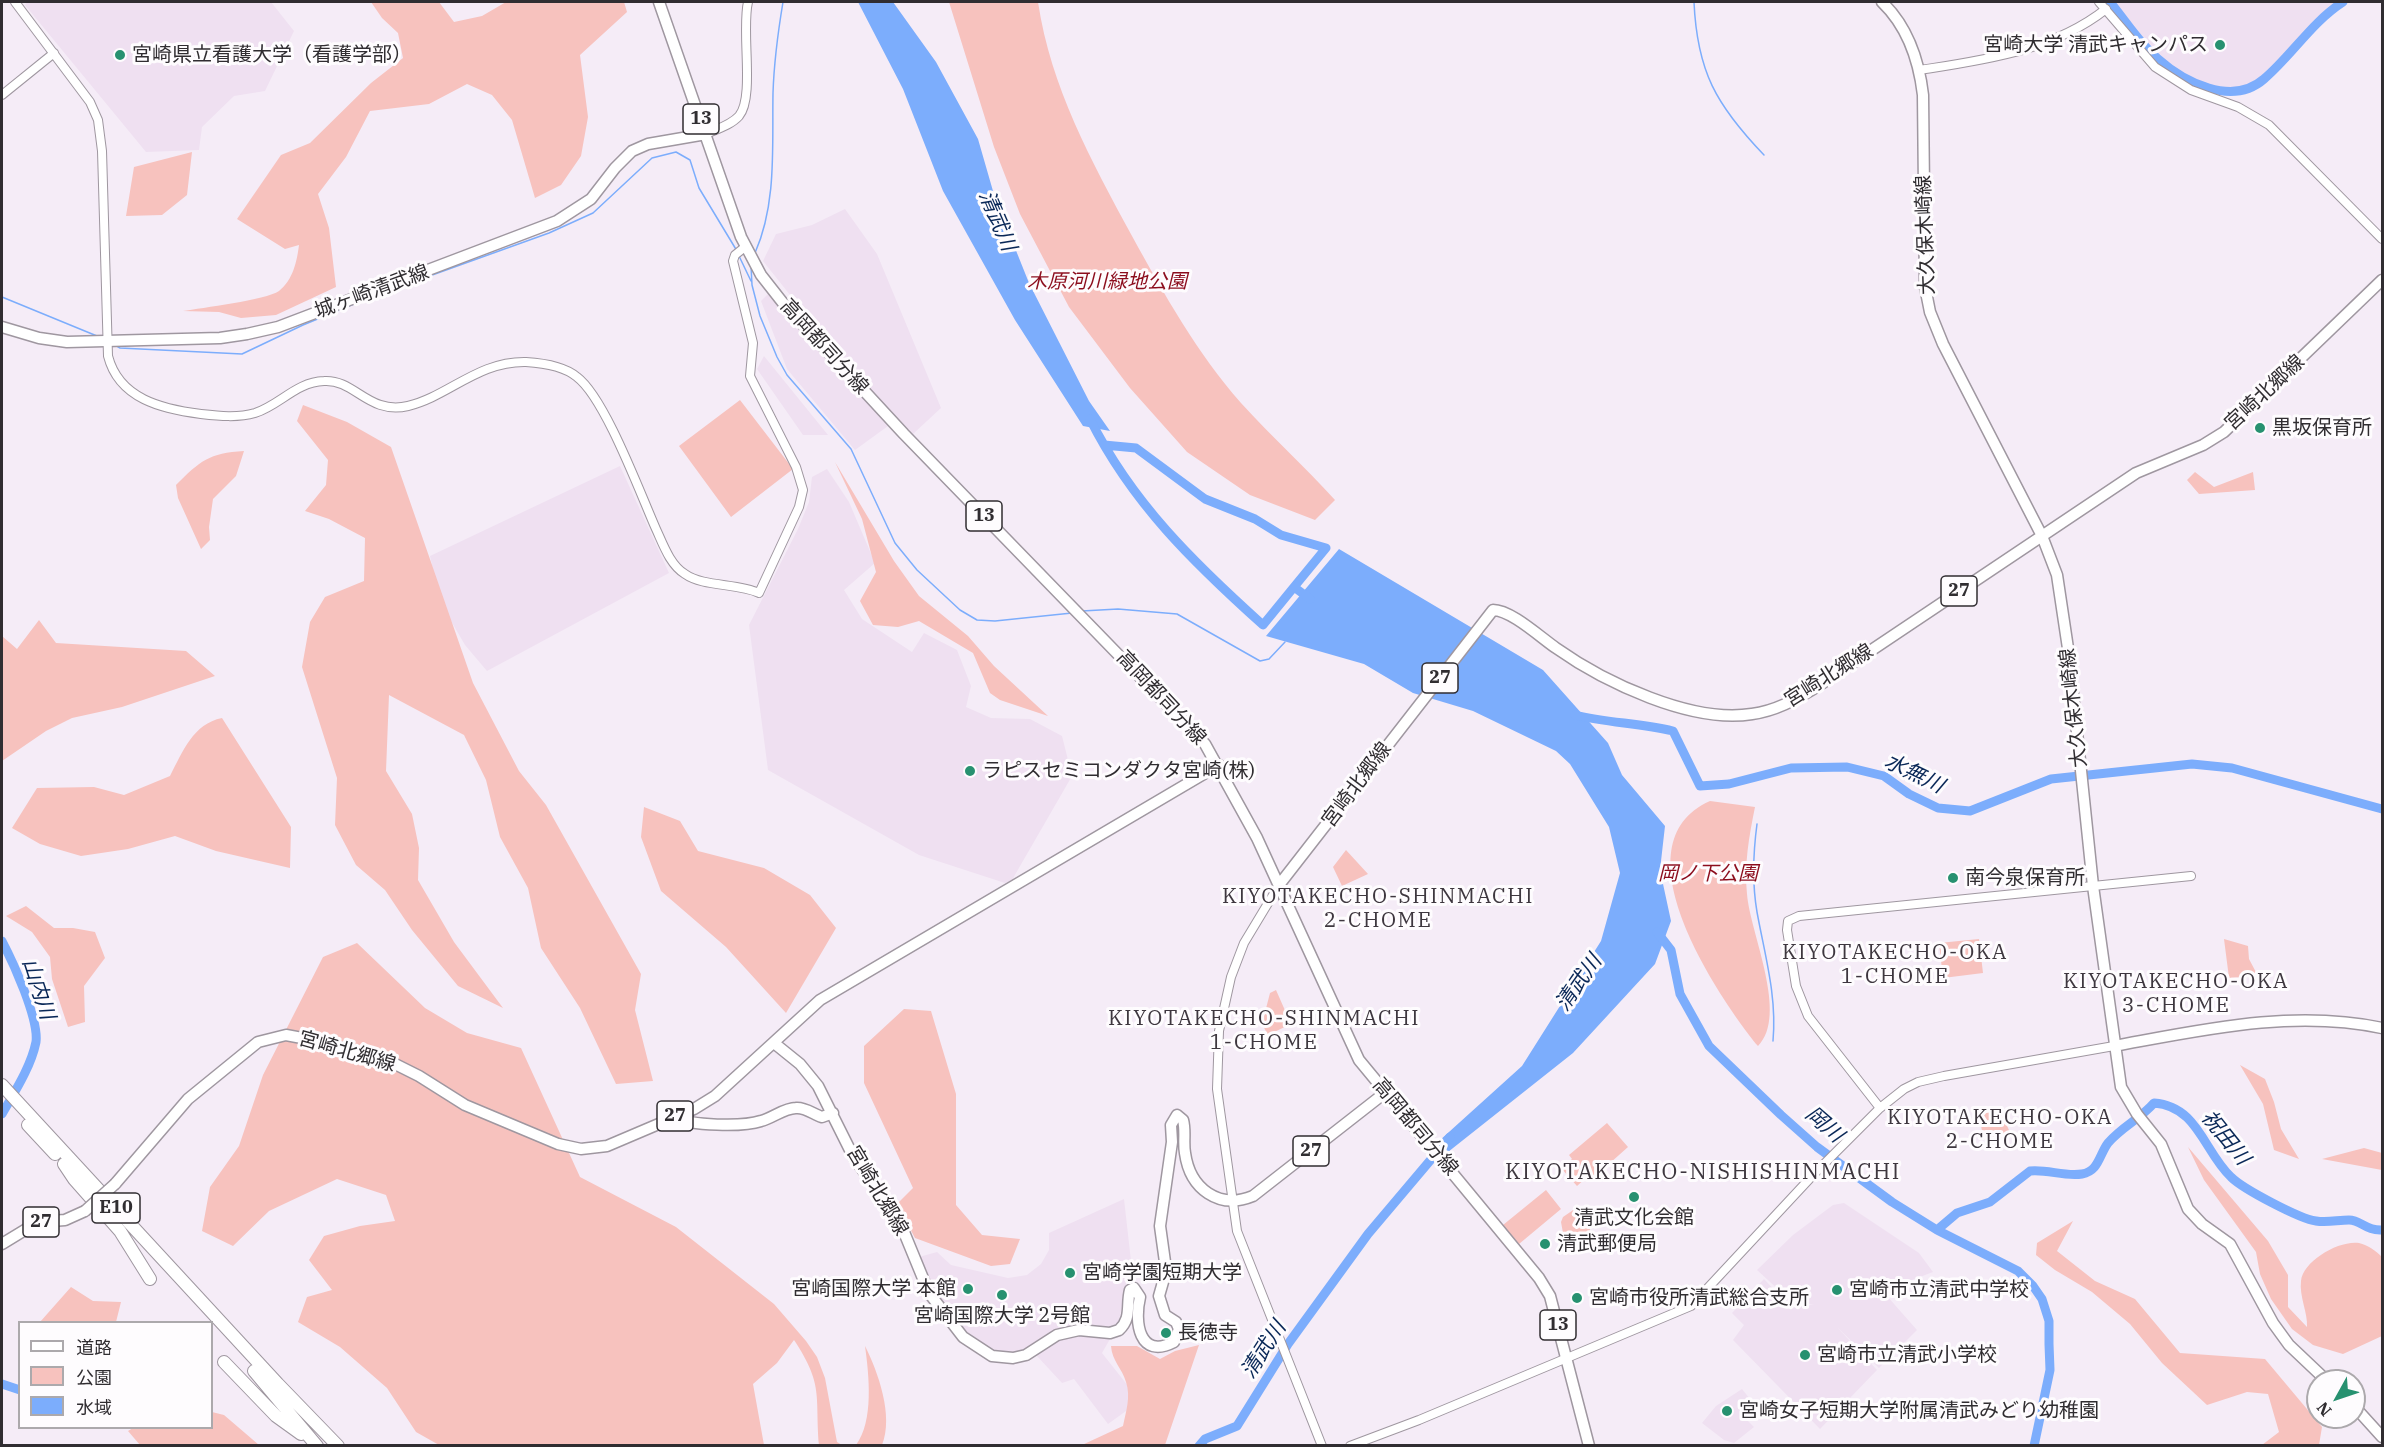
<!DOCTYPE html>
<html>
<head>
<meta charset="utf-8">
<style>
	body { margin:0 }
	#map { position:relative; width:2384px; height:1447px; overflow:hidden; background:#f5ecf7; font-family:"IBM Plex Serif","Noto Sans JP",serif }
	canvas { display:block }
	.frame { position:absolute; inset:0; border:3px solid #302d31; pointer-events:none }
	.legend { position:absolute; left:18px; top:1321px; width:195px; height:108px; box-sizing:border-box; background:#fefcfe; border:2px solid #aca9ac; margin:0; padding:8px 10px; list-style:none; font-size:18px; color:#302d31 }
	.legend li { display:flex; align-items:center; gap:12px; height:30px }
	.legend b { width:30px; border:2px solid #aca9ac }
	.north { position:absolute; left:2306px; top:1369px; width:60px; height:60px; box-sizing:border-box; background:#fefcfe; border:2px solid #aca9ac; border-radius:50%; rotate:230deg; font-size:16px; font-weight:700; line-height:24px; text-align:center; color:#302d31 }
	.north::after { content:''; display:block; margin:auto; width:21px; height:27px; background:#279170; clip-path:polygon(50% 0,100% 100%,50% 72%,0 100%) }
</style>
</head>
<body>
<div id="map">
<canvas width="2384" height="1447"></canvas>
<div class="frame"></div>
<ul class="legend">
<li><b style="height:8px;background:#fff"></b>道路</li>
<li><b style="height:16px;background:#f7c2be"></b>公園</li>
<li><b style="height:16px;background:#7cadfc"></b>水域</li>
</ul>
<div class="north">N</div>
</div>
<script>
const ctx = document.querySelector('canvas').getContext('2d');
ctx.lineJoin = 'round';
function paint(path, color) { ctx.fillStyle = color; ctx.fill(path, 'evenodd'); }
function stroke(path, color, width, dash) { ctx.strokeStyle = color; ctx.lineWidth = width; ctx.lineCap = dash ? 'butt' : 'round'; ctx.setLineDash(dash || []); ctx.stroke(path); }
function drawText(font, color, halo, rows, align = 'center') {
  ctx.font = font + ' "IBM Plex Serif","Noto Sans JP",serif'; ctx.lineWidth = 6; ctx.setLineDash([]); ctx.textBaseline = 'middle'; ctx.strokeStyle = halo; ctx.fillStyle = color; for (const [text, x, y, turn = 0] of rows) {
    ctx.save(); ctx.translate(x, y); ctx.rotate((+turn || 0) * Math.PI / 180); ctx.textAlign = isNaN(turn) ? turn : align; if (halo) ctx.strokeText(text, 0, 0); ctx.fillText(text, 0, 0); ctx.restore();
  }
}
paint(new Path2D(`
	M27 2H271L294 31 265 91 234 96 202 127 199 150 146 152 25 5Z
	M2111 2H2340L2318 19 2253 84 2236 91 2213 88 2191 79 2157 56Z
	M845 209 877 254 941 408 913 434 833 349 763 261 776 234 812 225Z
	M768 294 797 325 888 426 855 450 787 369 761 301Z
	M764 356 828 435H803L757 369Z
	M620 466 669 573 487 671 465 645 440 602 430 556Z
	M827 469 849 502 875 563 844 590 862 619 912 652 924 633 957 650 971 686 966 707 991 718 1030 719 1062 736 1072 776 1012 880 1005 883 919 855 768 770 749 625 798 529 809 502 812 477Z
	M1124 1199 1131 1261 1118 1325 1102 1353 1140 1401 1108 1424 1074 1379 1062 1383 1037 1356 1003 1354 976 1343 940 1299 919 1257 937 1252 951 1265 1008 1278 1027 1275 1041 1264 1049 1250V1233Z
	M1844 1203 1919 1253 1933 1272 1904 1283 1887 1296 1917 1330 1879 1368 1837 1327 1877 1370 1820 1429 1733 1340 1744 1325 1732 1313 1764 1279 1791 1308 1814 1304H1794L1757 1270 1793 1235 1833 1205Z
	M1742 1389 1750 1399 1742 1407 1743 1416 1754 1427 1734 1443 1724 1440 1702 1423 1716 1406Z`), '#efe0f1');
paint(new Path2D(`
	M371 2H439L454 22 482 16 506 2H624L627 12 580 55 588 117 581 156 561 185 535 198 512 120 492 95 467 84 429 104 370 111 346 157 318 194 329 228 336 287 276 315 241 318 219 312 183 311C201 308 266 300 279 291 293 280 297 261 299 245L285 249 237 219 281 155 310 143 371 83 403 58 398 33 382 18Z
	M949 2H1038C1051 88 1091 160 1132 236 1164 294 1197 353 1241 403 1271 436 1305 467 1335 500L1315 520 1250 495 1187 452 1130 388 1069 307 1020 214 994 147Z
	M192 152 187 195 162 215 126 216 134 167Z
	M740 400 793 469 731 517 679 446Z
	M303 405 347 422 391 447 473 683 519 771 546 805 641 974 635 1010 653 1081 616 1084 580 1008 541 948 528 888 500 837 486 780 464 735 389 695 386 771 412 814 419 848 418 880 454 942 503 1008 458 986 412 930 385 890 356 865 335 825 337 778 302 667 310 622 325 597 364 581 365 538 329 519 305 511 326 485 328 460 297 421Z
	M244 451 236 476 213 499 209 527 210 540 201 549 178 498 176 485C200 461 209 453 244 451Z
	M835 462 894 561 919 596 968 636 994 666 1048 716 1000 700 990 693 973 653 919 621 898 627 873 625 860 601 876 572 862 519Z
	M2195 472 2214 487 2253 472 2255 490 2199 494 2187 480Z
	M39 620 56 643 186 651 215 676 122 707 72 718 46 731 2 761V636L17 649Z
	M222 718 291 827 290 868 216 851 175 836 128 849 81 856 40 844 12 828 37 788 94 787 124 795 170 776C183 751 193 724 222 718Z
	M1710 801 1755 807C1749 837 1744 864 1747 894 1750 933 1789 1015 1758 1046 1718 996 1614 844 1710 801Z
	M644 807 680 821 698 851 764 868 810 895 836 928 786 1013 726 947 661 891 641 837Z
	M1346 850 1368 874 1342 886 1333 867Z
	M26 906 54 928H73L95 932 105 958 84 986 85 1022 68 1027 52 979 50 957 32 932 6 916Z
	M1979 939 1983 973 1943 978 1939 943Z
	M2224 939 2248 946 2249 959 2258 976 2229 978Z
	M357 943 425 1008 467 1033 521 1048 580 1177 676 1227 774 1304 806 1341 817 1357 825 1378 837 1442 842 1445H819C815 1396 824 1385 794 1340L777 1363 753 1384 764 1445H439L416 1432 387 1388 340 1347 298 1322 307 1297 332 1290 309 1260 324 1236 360 1226 395 1221 386 1195 337 1179 269 1211 233 1246 202 1231 210 1187 239 1146 263 1075 323 957Z
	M1276 990 1291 1024 1268 1035 1262 1024 1270 993Z
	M904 1009 931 1011 956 1094V1205L982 1235 1020 1239 1010 1264 991 1266 915 1238 897 1204 913 1188 864 1083V1046Z
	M2240 1065 2265 1079 2274 1102 2281 1129 2299 1159 2274 1150 2263 1104Z
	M2000 1109 2011 1135 1991 1145 1982 1131 1979 1114Z
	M1607 1123 1628 1147 1591 1180 1587 1177 1577 1186 1561 1168 1572 1159 1569 1155Z
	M2188 1147 2268 1241 2288 1275V1307L2307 1327C2308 1313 2299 1296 2301 1281 2303 1261 2339 1240 2359 1243 2368 1245 2376 1251 2382 1257V1336L2343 1354 2313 1345 2292 1329 2271 1299 2260 1274 2256 1252 2204 1180Z
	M2364 1148 2382 1153V1170L2322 1159Z
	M1546 1190 1561 1209 1519 1244 1503 1225Z
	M1579 1206 1588 1218 1591 1236 1584 1245 1567 1255 1561 1222 1563 1217Z
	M2073 1221 2057 1251 2095 1281 2135 1299 2180 1353 2265 1359 2322 1427 2319 1445H2262L2279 1432 2268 1394 2247 1392 2207 1405 2162 1363 2130 1324 2092 1292 2055 1270 2036 1255 2037 1243Z
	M71 1287 93 1301 121 1302 116 1322H40Z
	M1199 1345 1165 1445H1082L1123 1426C1126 1411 1131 1397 1126 1382 1122 1368 1112 1361 1111 1346H1137L1160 1359 1175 1351Z
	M865 1346C878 1372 894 1416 882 1445H856C874 1421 869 1375 865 1346Z
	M212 1412 224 1415 259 1445H140L128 1431 133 1428H212Z`), '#f7c2be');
paint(new Path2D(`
	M858 2H893L936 62 978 139 995 198 1029 283 1089 401 1110 431 1083 426 1015 320 943 191 903 89Z
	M1339 549 1543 670 1608 743 1622 775 1665 826 1660 870 1671 921 1655 964 1573 1053 1448 1152 1439 1141 1522 1066 1601 941 1620 873 1609 827 1570 764 1556 751 1473 711 1413 693 1364 664 1266 636Z`), '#7cadfc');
stroke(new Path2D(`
	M1694 2C1697 71 1716 105 1764 155
	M2382 70V71
	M755 253C777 203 772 146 773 93 774 62 778 32 783 2
	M739 256 751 281
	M751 266 752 285 760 316 777 357 787 375 851 449 895 543 917 570 960 610 977 620 995 621 1072 613
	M2 297 97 336
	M371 297 549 233 593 213 652 158 676 152 690 160 699 188 737 251
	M115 345 120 348 242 354 303 325 361 301
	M1082 611 1118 609 1177 614 1260 661 1269 659 1285 642
	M1757 824C1753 854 1752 883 1757 912 1765 956 1777 996 1773 1041`), '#7cadfc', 1.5);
stroke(new Path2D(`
	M2110 2C2125 20 2139 43 2157 58 2184 82 2232 107 2264 79 2292 55 2312 22 2343 2
	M1090 419C1132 503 1194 563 1263 625L1294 587 1310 599
	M1104 445 1136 448 1205 499 1255 519 1281 535 1326 548 1294 587
	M1575 715C1607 723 1640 723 1673 731L1700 786 1729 784 1791 768 1847 767 1884 776 1909 794 1938 808 1970 811 2051 779 2192 764 2232 768 2382 809
	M1657 932 1671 950 1680 994 1709 1046 1781 1115 1817 1147 1892 1202 1937 1230 2018 1271 2033 1286 2042 1299 2049 1321V1344L2050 1370 2034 1446
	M2 941C13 962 39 1019 36 1042 31 1067 14 1093 2 1114
	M1937 1230 1957 1213 1990 1202 2030 1171C2047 1169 2065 1177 2082 1174 2099 1171 2099 1155 2108 1143 2123 1126 2140 1119 2154 1103 2198 1106 2204 1152 2231 1177 2243 1189 2300 1219 2316 1221 2327 1223 2338 1220 2349 1220 2361 1220 2366 1231 2382 1230
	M2 1384 20 1390
	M1199 1446 1205 1439 1237 1426 1288 1344 1368 1234 1450 1137`), '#7cadfc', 9);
const minor = new Path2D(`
	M15 2 90 102 98 120 102 151 108 356C119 399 162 409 201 414 219 416 238 418 255 413 280 405 296 382 324 381 355 379 368 415 408 406 449 396 478 361 526 362 542 363 564 366 577 377 605 398 640 493 656 529 663 544 670 565 685 574 703 587 738 583 759 593L799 507 803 490 796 467 750 376 753 343 733 261 735 255 745 247
	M2099 2 2155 67 2191 90 2238 107 2269 125 2382 239
	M1920 70C1984 60 2053 51 2106 9
	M2 95 54 53
	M706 134C717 129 731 125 739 116 755 97 741 31 748 2
	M1279 885 1244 943 1231 977 1219 1031 1217 1089 1237 1231 1322 1446
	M1880 1108 1808 1016 1796 986 1787 930 1788 921 1799 916 2191 876
	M1350 1446 1419 1420 1691 1306 1814 1174 1880 1108 1904 1089 1918 1082 1944 1076 2114 1046`);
const major = new Path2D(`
	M659 2 741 237 761 275 783 303 904 434 1205 744 1257 838 1359 1060 1492 1221 1539 1278 1550 1296 1589 1446
	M1882 2C1907 26 1919 61 1923 95L1925 287 1930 312 1943 344 2042 536 2057 575 2069 655 2093 886 2121 1087 2137 1114 2161 1144 2188 1209 2202 1224 2230 1244 2273 1323 2289 1345 2327 1381
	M2 327 39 338 67 342 220 338 247 334 278 327 557 221 591 199 615 168 632 151 648 144 706 134
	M1279 885 1493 610C1511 610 1540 637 1556 648 1604 682 1692 724 1752 714 1775 711 1795 700 1815 688L2136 473 2203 445 2224 432 2382 280
	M774 1043 800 1064 818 1086 854 1158 899 1220 929 1293 963 1337 992 1356 1013 1358 1026 1355 1057 1335 1079 1330 1110 1333 1119 1330C1132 1318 1126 1305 1130 1290L1134 1288 1140 1297C1134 1322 1139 1360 1174 1342L1179 1329 1176 1322 1165 1315 1159 1296 1163 1282 1161 1272 1165 1262 1160 1226 1172 1142 1171 1125 1177 1115 1183 1120C1186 1131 1183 1142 1185 1153 1190 1189 1219 1210 1253 1196L1386 1092
	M2114 1046C2202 1030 2292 1009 2382 1028
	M674 1117C691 1126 743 1127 761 1121 773 1118 784 1108 796 1108 805 1107 813 1114 822 1117L833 1113
	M115 1184 188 1099 258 1042 286 1035 318 1041 395 1064 419 1076 465 1105 558 1144 581 1149 607 1146 694 1109 715 1096 820 1000 1219 765
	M2 1244 38 1222 65 1220 85 1211
	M2354 1406 2382 1437`);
const highway = new Path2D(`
	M2 1085 278 1384 338 1446
	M28 1125 55 1154
	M64 1164 74 1179 120 1231 150 1279
	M224 1362 276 1416 301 1434
	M254 1371 317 1446`);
stroke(minor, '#9f97a0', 10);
stroke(major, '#9f97a0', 13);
stroke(highway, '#9f97a0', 14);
stroke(minor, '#fff', 8);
stroke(major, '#fff', 10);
stroke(highway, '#fff', 12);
const majorBridge = new Path2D(`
	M85 1211 115 1184`);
stroke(majorBridge, '#9f97a0', 13, []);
stroke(majorBridge, '#fff', 10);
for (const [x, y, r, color] of [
	[2220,45,6,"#279170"],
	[120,55,6,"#279170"],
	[2260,428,6,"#279170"],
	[970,771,6,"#279170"],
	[1953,878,6,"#279170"],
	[1634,1197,6,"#279170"],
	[1545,1244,6,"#279170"],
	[1070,1273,6,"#279170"],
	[968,1289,6,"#279170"],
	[1837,1290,6,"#279170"],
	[1002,1295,6,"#279170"],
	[1577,1298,6,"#279170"],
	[1166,1333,6,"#279170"],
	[1805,1355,6,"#279170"],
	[1727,1411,6,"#279170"]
]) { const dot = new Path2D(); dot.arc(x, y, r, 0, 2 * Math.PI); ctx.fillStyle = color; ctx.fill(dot); stroke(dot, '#fefcfe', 2); }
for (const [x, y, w] of [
	[701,119,36],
	[984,516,36],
	[1959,591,36],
	[1440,678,36],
	[675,1116,36],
	[1311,1151,36],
	[116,1208,48],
	[41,1222,36],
	[1558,1325,36]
]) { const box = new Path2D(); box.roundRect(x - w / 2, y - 15, w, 30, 4.5); ctx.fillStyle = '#fefcfe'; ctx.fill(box); stroke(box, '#302d31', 1.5); }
drawText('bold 18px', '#302d31', null, [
	["13",701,119],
	["13",984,516],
	["27",1959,591],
	["27",1440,678],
	["27",675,1116],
	["27",1311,1151],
	["E10",116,1208],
	["27",41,1222],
	["13",1558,1325]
]);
drawText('20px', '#302d31', '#fefcfe', [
	["宮崎大学 清武キャンパス",2208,45,"right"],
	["宮崎県立看護大学（看護学部）",132,55],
	["黒坂保育所",2272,428],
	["ラピスセミコンダクタ宮崎(株)",982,771],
	["南今泉保育所",1965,878],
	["清武文化会館",1634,1218,"center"],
	["清武郵便局",1557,1244],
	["宮崎学園短期大学",1082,1273],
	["宮崎国際大学 本館",956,1289,"right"],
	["宮崎市立清武中学校",1849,1290],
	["宮崎市役所清武総合支所",1589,1298],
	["宮崎国際大学 2号館",1002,1316,"center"],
	["長徳寺",1178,1333],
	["宮崎市立清武小学校",1817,1355],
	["宮崎女子短期大学附属清武みどり幼稚園",1739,1411]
], 'left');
drawText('20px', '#302d31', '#fefcfe', [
	["大久保木崎線",1926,235,-92],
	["城ヶ崎清武線",372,292,-20],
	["高岡都司分線",824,347,48],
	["宮崎北郷線",2265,393,-43],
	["宮崎北郷線",1829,676,-32],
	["高岡都司分線",1161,698,47],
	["大久保木崎線",2074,708,-96],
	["宮崎北郷線",1357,785,-53],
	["宮崎北郷線",347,1052,16],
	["高岡都司分線",1415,1127,50],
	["宮崎北郷線",877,1191,59]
]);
drawText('italic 20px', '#8c0d1d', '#fefcfe', [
	["木原河川緑地公園",1107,282],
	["岡ノ下公園",1708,874]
]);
drawText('italic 21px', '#092757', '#fefcfe', [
	["清武川",997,221,67],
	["水無川",1914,774,26],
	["清武川",1579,983,-55],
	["山内川",38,989,72],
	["岡川",1824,1125,41],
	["祝田川",2225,1138,51],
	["清武川",1264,1350,-57]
]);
ctx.letterSpacing = '1.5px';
drawText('21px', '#3e373f', '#fefcfe', [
	["KIYOTAKECHO-SHINMACHI",1378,897],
	["2-CHOME",1378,921],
	["KIYOTAKECHO-OKA",1895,953],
	["1-CHOME",1895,977],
	["KIYOTAKECHO-OKA",2176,982],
	["3-CHOME",2176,1006],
	["KIYOTAKECHO-SHINMACHI",1264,1019],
	["1-CHOME",1264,1043],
	["KIYOTAKECHO-OKA",2000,1118],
	["2-CHOME",2000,1142]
]);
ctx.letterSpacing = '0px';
ctx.letterSpacing = '1.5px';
drawText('22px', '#3e373f', '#fefcfe', [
	["KIYOTAKECHO-NISHISHINMACHI",1703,1173]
]);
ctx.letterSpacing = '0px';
</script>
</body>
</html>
